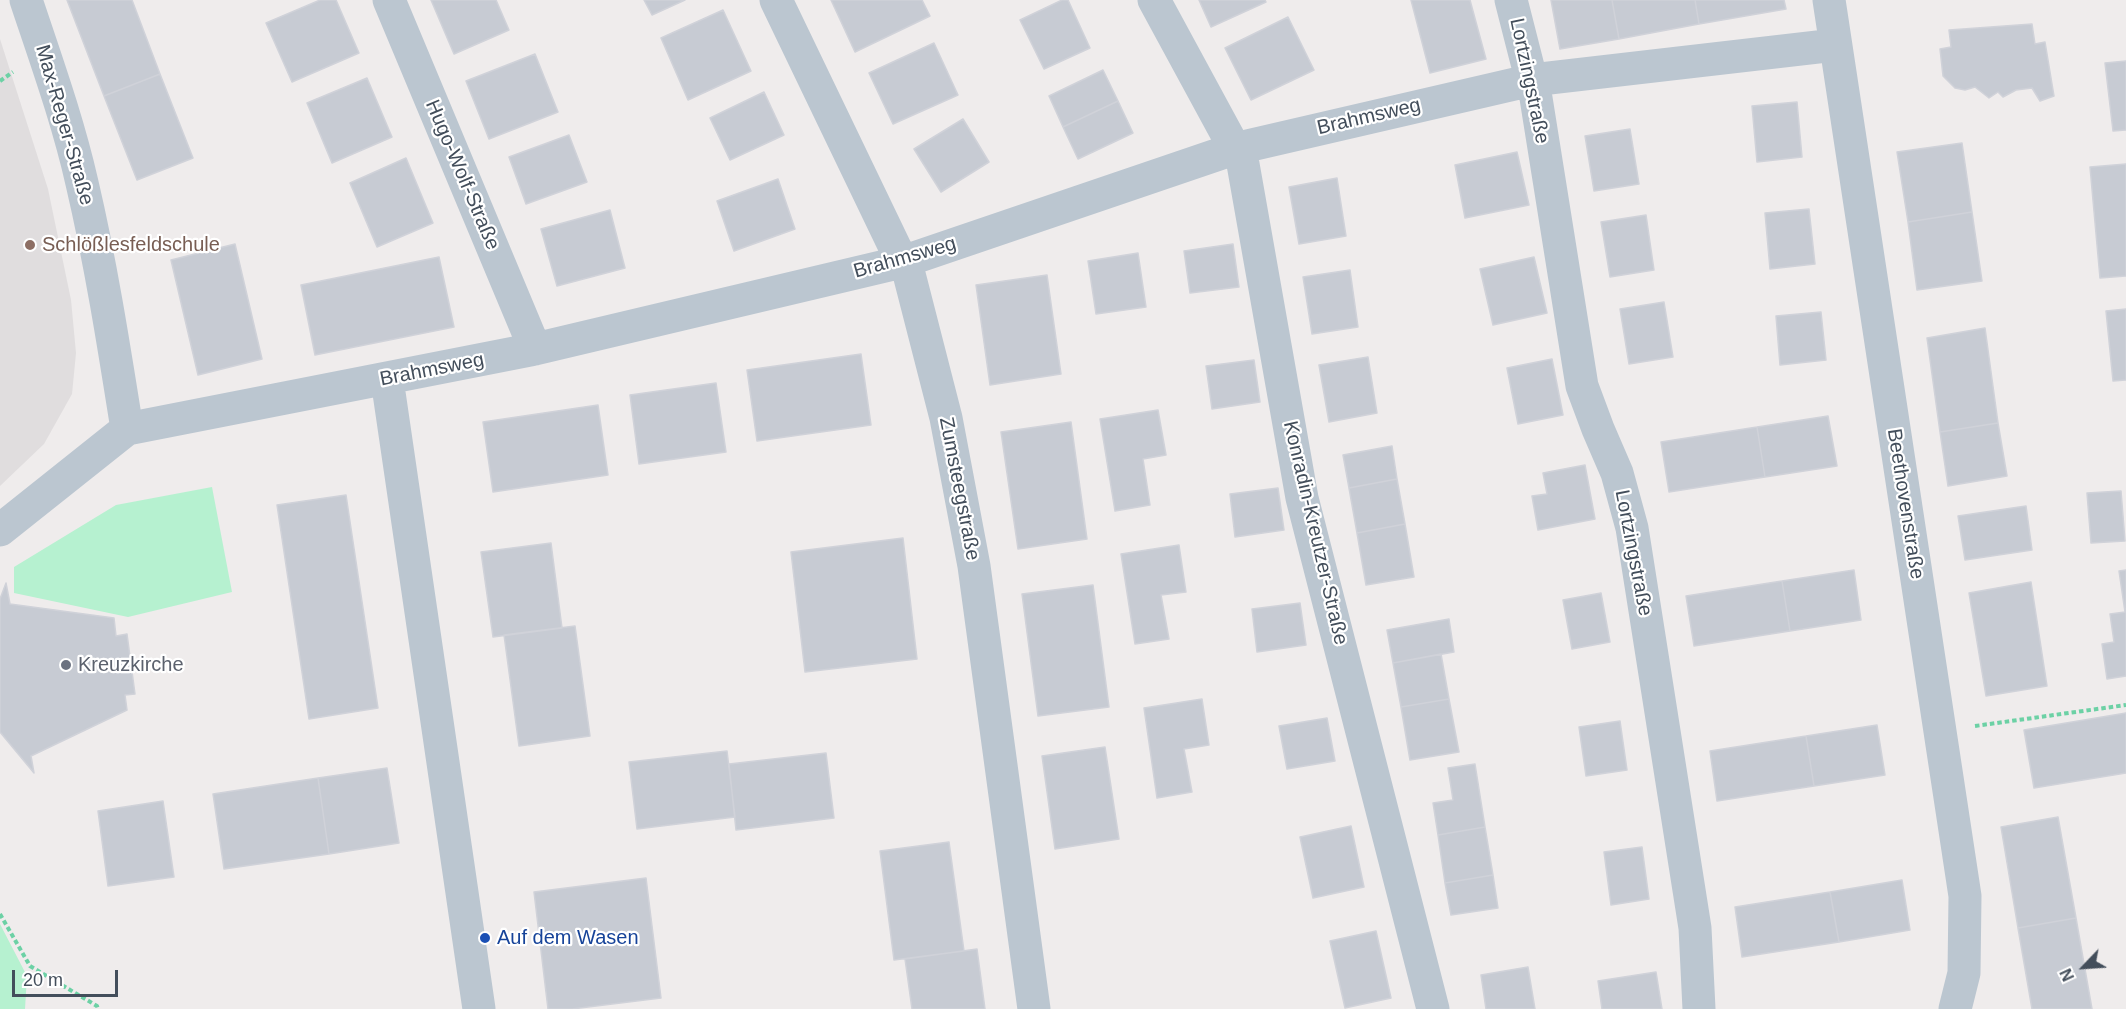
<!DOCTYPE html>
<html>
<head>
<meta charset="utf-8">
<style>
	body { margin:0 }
	#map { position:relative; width:2126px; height:1009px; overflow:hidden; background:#efecec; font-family:Helvetica,sans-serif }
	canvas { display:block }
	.north { position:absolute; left:2054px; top:937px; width:60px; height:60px; -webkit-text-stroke:4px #fff; paint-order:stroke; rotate:245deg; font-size:16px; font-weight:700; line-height:24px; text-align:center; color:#434e5b }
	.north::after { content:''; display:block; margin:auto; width:21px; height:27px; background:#434e5b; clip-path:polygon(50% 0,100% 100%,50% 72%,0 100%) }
	.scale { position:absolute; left:12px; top:970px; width:106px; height:27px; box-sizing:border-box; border:3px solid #434e5b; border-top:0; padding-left:8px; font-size:18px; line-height:21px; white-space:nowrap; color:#434e5b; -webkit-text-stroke:4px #fff; paint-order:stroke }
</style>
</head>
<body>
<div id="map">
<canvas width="2126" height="1009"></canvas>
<div class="north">N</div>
<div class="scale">20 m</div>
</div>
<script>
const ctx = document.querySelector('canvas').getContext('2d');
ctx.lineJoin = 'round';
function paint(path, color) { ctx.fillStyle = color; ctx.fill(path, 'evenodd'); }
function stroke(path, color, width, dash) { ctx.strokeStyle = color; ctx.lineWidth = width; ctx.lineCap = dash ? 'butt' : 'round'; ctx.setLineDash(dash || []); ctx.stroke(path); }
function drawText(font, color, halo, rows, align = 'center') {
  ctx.font = font + ' Helvetica,sans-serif'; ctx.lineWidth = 4.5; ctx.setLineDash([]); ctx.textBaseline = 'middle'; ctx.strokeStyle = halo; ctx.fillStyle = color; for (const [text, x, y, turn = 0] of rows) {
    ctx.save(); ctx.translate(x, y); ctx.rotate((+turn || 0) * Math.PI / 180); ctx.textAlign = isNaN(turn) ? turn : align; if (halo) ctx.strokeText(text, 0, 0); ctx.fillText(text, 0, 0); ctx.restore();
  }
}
paint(new Path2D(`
	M0 39 48 189 71 300 76 353 72 394 44 444 0 486Z`), '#e0ddde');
paint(new Path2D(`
	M212 487 232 592 128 617 14 593V567L116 505Z
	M0 924 27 976 25 1009H0Z`), '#b6f1d0');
const building = new Path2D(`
	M67 0H132L160 74 104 96Z
	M320 0H336L359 53 292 82 266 23Z
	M431 0H496L509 30 454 54Z
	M644 0H685L652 15Z
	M831 0H922L930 16 855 52Z
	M1062 0H1068L1090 48 1044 69 1020 20Z
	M1199 0H1265L1266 2 1211 27Z
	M1411 0H1470L1486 59 1430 73Z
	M1551 0H1612L1619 39 1560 49Z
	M1612 0H1695L1699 24 1619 39Z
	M1695 0H1784L1786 9 1699 24Z
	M723 10 751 71 688 100 661 38Z
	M1288 17 1314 70 1251 100 1225 48Z
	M2032 24 2035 44 2045 42 2054 96 2040 101 2032 88 2016 90 2003 97 1998 92 1989 98 1975 87 1965 90 1955 88 1943 76 1940 49 1951 47 1949 30Z
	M934 43 958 95 893 124 869 73Z
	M535 54 558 112 489 139 466 81Z
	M2126 61V130L2113 131 2105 63Z
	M1103 70 1118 101 1063 127 1049 96Z
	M160 74 193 158 137 180 104 96Z
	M367 78 392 137 332 163 307 103Z
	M764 92 784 135 730 160 710 118Z
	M1118 101 1133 133 1078 159 1063 127Z
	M1797 102 1802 157 1757 162 1752 106Z
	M963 119 989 162 941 192 914 149Z
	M1630 129 1639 184 1594 191 1585 136Z
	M569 135 587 182 526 204 509 157Z
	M1962 143 1972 212 1908 222 1897 152Z
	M1517 152 1529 205 1465 218 1455 165Z
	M406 158 433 223 377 247 350 183Z
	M2126 164V276L2100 278 2090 167Z
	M1337 178 1346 236 1299 244 1289 187Z
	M778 179 795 229 734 251 717 201Z
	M1809 209 1815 264 1770 269 1765 213Z
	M610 210 625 268 557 286 541 229Z
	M1972 212 1982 281 1917 290 1908 222Z
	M1646 215 1654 270 1610 277 1601 222Z
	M235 244 262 359 198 375 171 260Z
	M1233 244 1239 287 1190 293 1184 251Z
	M1138 253 1146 307 1096 314 1088 261Z
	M439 257 454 327 315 355 301 285Z
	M1534 257 1547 313 1493 325 1480 269Z
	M1350 270 1358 327 1312 334 1303 277Z
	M1047 275 1061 374 990 385 976 285Z
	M1664 302 1673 357 1629 364 1620 309Z
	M2126 309V380L2113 381 2106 311Z
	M1821 312 1826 360 1780 365 1776 316Z
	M1985 328 1998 423 1940 432 1927 338Z
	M861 354 871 425 757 441 747 370Z
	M1368 357 1377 413 1329 422 1319 365Z
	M1552 359 1563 415 1518 424 1507 368Z
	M1254 360 1260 402 1212 409 1206 366Z
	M716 383 726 452 639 464 630 395Z
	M598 405 608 475 493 492 483 422Z
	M1158 410 1166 455 1143 459 1150 505 1115 511 1100 419Z
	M1828 416 1837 466 1765 477 1757 427Z
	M1071 422 1087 539 1018 549 1001 432Z
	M1998 423 2007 476 1948 486 1940 432Z
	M1757 427 1765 477 1669 492 1661 442Z
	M1392 446 1397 479 1349 488 1343 455Z
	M1585 465 1595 519 1538 530 1532 496 1547 494 1543 473Z
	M1397 479 1405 524 1357 533 1349 488Z
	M1278 488 1284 530 1235 537 1230 494Z
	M2121 491 2125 541 2091 543 2087 493Z
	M346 495 378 708 309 719 277 505Z
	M2026 506 2032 550 1965 560 1958 516Z
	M1405 524 1414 577 1366 585 1357 533Z
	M903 538 917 659 805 672 791 552Z
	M551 543 562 628 493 637 481 552Z
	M1179 545 1186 592 1161 595 1169 639 1135 644 1121 554Z
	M1854 570 1861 620 1790 631 1782 581Z
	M2126 570V676L2107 679 2102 644 2114 642 2110 614 2125 612 2119 571Z
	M1782 581 1790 631 1694 646 1686 596Z
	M2031 582 2047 686 1986 696 1969 593Z
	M6 583 10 604 114 618 116 636 127 634 135 694 125 695 127 710 31 756 34 773 0 732V599Z
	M1093 585 1109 707 1038 716 1022 594Z
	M1601 593 1610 642 1572 649 1563 600Z
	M1300 603 1306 645 1257 652 1252 609Z
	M1449 619 1454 652 1393 663 1387 630Z
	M575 626 590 736 519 746 504 635Z
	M1441 654 1449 699 1401 707 1393 663Z
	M1202 699 1209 745 1184 749 1192 792 1157 798 1144 708Z
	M1449 699 1459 752 1410 760 1401 707Z
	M2126 713V773L2034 788 2024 730Z
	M1327 718 1335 761 1287 769 1279 726Z
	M1620 721 1627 770 1586 776 1579 727Z
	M1877 725 1885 775 1814 786 1806 736Z
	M1806 736 1814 786 1717 801 1710 751Z
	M1105 747 1119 839 1055 849 1042 756Z
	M727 751 735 817 637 829 629 762Z
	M826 753 834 818 736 830 729 764Z
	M1475 764 1485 827 1438 835 1433 803 1453 800 1448 768Z
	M387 768 399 843 329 854 318 778Z
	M318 778 329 854 224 869 213 794Z
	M163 801 174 877 108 886 98 811Z
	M2058 817 2076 918 2018 928 2001 827Z
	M1351 826 1364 887 1313 898 1300 837Z
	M1485 827 1493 875 1445 883 1438 835Z
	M949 842 964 951 894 960 880 851Z
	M1642 847 1649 899 1611 905 1604 852Z
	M1493 875 1498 908 1451 915 1445 883Z
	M646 878 661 998 572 1009H548L534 892Z
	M1902 880 1910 930 1839 942 1830 892Z
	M1830 892 1839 942 1742 957 1735 907Z
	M2076 918 2092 1009H2032L2018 928Z
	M1376 931 1391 998 1345 1008 1330 941Z
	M977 949 985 1009H912L905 959Z
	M1528 967 1535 1009H1486L1481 975Z
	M1656 972 1662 1009H1602L1598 981Z`);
paint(building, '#c7cbd3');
stroke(building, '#d0d2d9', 1.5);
stroke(new Path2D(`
	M0 81 13 72
	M1975 726 2126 705
	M0 914 30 966 97 1006 98 1009`), '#6cd1a5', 4, [4.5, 3]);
stroke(new Path2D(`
	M26 0C46 60 68 121 82 183 101 264 114 347 127 429
	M389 0 535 349
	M776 0 902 262 908 270 946 418 974 566 1034 1009
	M1154 0 1243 164 1302 498 1433 1009
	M1511 0 1536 98 1582 386 1598 429 1617 473 1632 528 1695 928 1699 1009
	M1829 0 1965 896 1964 973 1955 1009
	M387 379 479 1009
	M0 530 127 429 535 349 902 262 1234 149 1532 80 1835 45`), '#bbc6d0', 33);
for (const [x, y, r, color] of [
	[30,245,6,"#8d6e63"],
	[66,665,6,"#6b7280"],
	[485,938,6,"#1a4fb4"]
]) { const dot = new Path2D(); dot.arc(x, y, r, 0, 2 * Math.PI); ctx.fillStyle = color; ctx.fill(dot); stroke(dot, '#fff', 2); }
drawText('20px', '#434e5b', '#fff', [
	["Lortzingstraße",1529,81,78],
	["Brahmsweg",1369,117,-13],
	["Max-Reger-Straße",64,125,74],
	["Hugo-Wolf-Straße",462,175,67],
	["Brahmsweg",905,258,-16],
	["Brahmsweg",432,370,-11],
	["Zumsteegstraße",959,489,79],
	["Beethovenstraße",1905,504,81],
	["Konradin-Kreutzer-Straße",1315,533,77],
	["Lortzingstraße",1633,553,79]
]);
drawText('20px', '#785e54', '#fff', [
	["Schlößlesfeldschule",42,245]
], 'left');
drawText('20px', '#5b616d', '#fff', [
	["Kreuzkirche",78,665]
], 'left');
drawText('20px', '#164399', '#fff', [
	["Auf dem Wasen",497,938]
], 'left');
</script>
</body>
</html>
